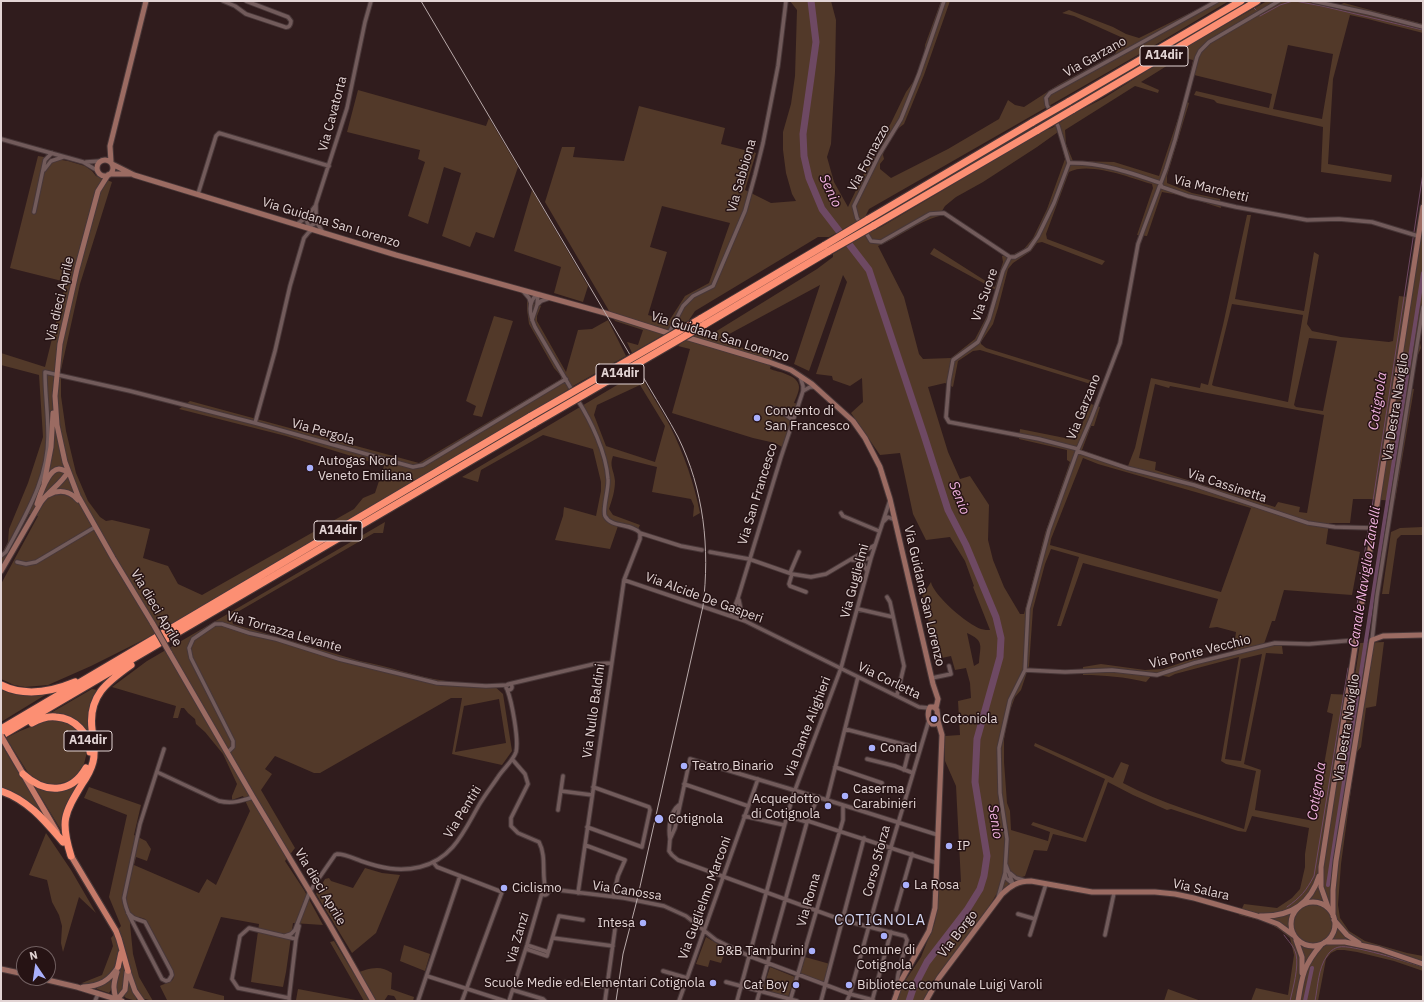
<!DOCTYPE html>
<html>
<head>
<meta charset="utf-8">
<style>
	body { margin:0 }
	#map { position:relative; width:1424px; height:1002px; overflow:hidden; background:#301c1d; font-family:"IBM Plex Sans",sans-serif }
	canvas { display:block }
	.frame { position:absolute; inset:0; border:2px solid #e2d4d4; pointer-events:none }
	.north { position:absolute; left:16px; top:946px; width:40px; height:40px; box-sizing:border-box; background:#261314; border:1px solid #716061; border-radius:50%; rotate:347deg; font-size:11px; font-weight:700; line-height:16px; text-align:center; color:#e2d4d4 }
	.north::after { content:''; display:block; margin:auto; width:14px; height:18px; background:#a9b0fc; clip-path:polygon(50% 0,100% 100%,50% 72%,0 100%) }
</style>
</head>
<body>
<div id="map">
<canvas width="1424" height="1002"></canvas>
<div class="frame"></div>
<div class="north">N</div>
</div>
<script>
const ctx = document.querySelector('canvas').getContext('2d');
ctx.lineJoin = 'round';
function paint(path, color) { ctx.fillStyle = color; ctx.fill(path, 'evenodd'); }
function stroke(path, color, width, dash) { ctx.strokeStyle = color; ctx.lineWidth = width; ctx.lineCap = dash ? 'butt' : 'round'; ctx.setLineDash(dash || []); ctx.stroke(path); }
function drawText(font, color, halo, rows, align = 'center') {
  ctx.font = font + ' "IBM Plex Sans",sans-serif'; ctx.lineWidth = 3; ctx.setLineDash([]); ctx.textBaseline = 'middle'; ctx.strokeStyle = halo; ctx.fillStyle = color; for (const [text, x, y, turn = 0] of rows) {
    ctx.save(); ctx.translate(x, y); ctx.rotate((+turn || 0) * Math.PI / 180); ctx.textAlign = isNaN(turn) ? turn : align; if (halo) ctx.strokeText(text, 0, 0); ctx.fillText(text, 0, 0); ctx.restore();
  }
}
paint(new Path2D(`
	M790 1H831L836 20 835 72 831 144 827 157 834 182 848 207 869 163 891 123 906 92 923 68 925 45 941 1H950L924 75 904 124 887 137 883 155 884 159 880 164V169L891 178 948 149 999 119 1008 100 1015 105 1024 107 1058 85 1115 54 1123 38 1074 16 1062 13 1069 10 1113 27 1126 34 1139 38 1214 1H1229L1150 48 869 209 865 217 829 237H818L695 311 689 320 632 353 627 342 638 345 643 330 615 321 545 202 562 147H575L573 157 624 161 639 106 725 128 721 144 756 153 745 190 771 203 796 201 792 194 786 173 783 150V132L791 104 795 76 797 10ZM662 206 730 223 709 283 685 296 669 321 648 315 667 252 650 247Z
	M1267 1H1322L1339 5 1344 3 1423 24V33C1398 27 1374 20 1350 15L1333 79 1328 164 1392 175 1391 182 1321 172 1323 127 1217 103 1214 100 1194 95 1196 91 1269 108 1272 94 1190 74 1193 60 1181 57 1141 82 1159 90 1158 93 1135 86 1065 130 1066 144 1073 161 1114 162 1159 176 1184 100 1189 103 1167 176V183L1192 193 1220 199 1221 208 1184 196 1162 192 1147 236 1137 235 1153 188 1152 184C1131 178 1089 161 1069 172L1046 234 1047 239 1105 261 1102 265 1042 242 1037 243 1031 251 1013 263 1008 269 998 308 993 324 981 342V344L986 348 1099 383 1097 386 980 350 973 351 958 361 953 387 945 383 928 387 948 452 960 479 970 476 989 505 988 540 993 560 1004 587 1020 614H1024L1045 533 1070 462 1067 460V450L1019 439 1020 429 1075 440 1091 404 1100 407 1094 426H1091L1082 450 1128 466 1135 448 1151 378 1200 388 1201 383 1208 385 1223 325 1247 215H1251L1235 299 1304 311 1314 252 1319 255 1307 324 1312 331 1341 337 1389 342 1393 341 1399 296 1407 297 1423 192V322L1420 342 1421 348 1411 369 1408 388 1414 389 1395 501 1369 499H1353L1350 523H1329L1326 544 1360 552 1352 595 1284 590 1275 621H1272L1264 644 1282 646 1283 654 1266 653 1244 764 1261 770 1255 810 1314 821 1333 714 1327 712 1331 694 1352 695 1360 643 1384 642 1376 706 1366 708 1361 747 1356 753 1341 864 1338 905 1340 918 1349 931 1365 941 1407 953 1423 956V971L1394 961 1357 952 1344 950H1337L1331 953 1326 959 1318 1001H1251L1256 988 1288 995 1294 955 1290 938 1280 930 1267 922 1239 915 1244 904 1277 908 1292 898 1300 889 1305 867V854L1309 828 1252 816 1246 832 1238 831 1171 809 1167 810 1133 795 1108 782 1086 842 1053 834 1047 851 1034 850 1025 876 1014 880 996 895 985 914 932 983 924 1001H896L903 984 921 957 935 922 940 881 961 882 956 786 945 761V736L960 735 958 701 971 698 970 683 966 668 955 670 951 656 937 659 928 618 921 598 931 582C933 595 968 625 981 629 984 630 988 630 990 630L973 587 974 586 965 561 950 537 926 540 913 514 900 453 880 455 851 413 863 402 862 378 850 386 833 380 832 376 816 374 847 282 843 275 809 371 794 364 820 285 720 339 721 342 773 356 770 369C778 372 799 375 799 387 799 392 796 398 794 403L799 404 784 448 775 443 753 438 672 413 690 349 678 346C691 335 698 333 715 332L817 269 833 257V254L870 232 881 227 1045 130 1052 128 1071 115 1104 98 1170 56ZM1288 45 1333 54 1322 119 1273 109ZM1058 132 1065 159 1047 209 1033 238 1024 249 1014 254 1002 256 1003 262 995 287 934 248 930 254 996 290 991 308 975 339 951 358 923 359 919 354 904 297 878 246C898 238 919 221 939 216L945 206 956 197 983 182 1037 147ZM1232 304 1303 315 1288 402 1214 386 1212 385ZM1309 338 1337 341 1323 411 1296 407 1294 405ZM1155 384 1169 388 1170 386 1324 415 1307 513 1299 512 1300 507 1278 502 1275 507 1155 470 1156 462 1139 458ZM1083 458 1098 464 1251 508 1221 592 1050 545 1051 539ZM1051 549 1079 557 1057 626H1061L1083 563 1218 599 1209 628 1217 627 1236 632 1233 656 1208 662 1198 657 1163 669 1145 670 1101 664 1083 667V675C1105 675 1124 677 1146 682L1153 674 1169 677 1175 674 1239 657 1221 761 1226 764 1256 771 1244 829C1203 815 1161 803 1123 783L1129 765 1121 762 1113 778 1035 743 1034 746 1105 779 1083 838 1033 822 1031 825 1050 832 1048 841 1011 830 1010 811 1007 803 1004 762V740L1008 716 1015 697 1021 690 1029 666 1033 609 1045 564ZM967 633C985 641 980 646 979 663L974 666ZM1262 654 1241 761 1225 759 1241 659Z
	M358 90 486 126 489 118 518 167 494 238 476 232 470 247 442 236 461 173 444 167 428 224 408 216 425 162 418 159 420 150 347 132Z
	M38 156 68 161 85 166 92 171 96 176 112 182 80 284 61 370V396L66 431 76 473 88 501 100 517 106 521 112 520 150 529 143 558 168 566 178 584 202 595 354 509 363 498 375 493 384 466 286 436 179 409 190 401 419 463 561 379V376L554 368 529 324 527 310V301L541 306 537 316V321L566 372 578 330 592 329 608 320 626 356 573 386 551 401 161 631 91 666 48 685 25 687 14 685 1 679V584L38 516 29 514 1 566V555L8 542 9 529 28 483 43 437 39 375 1 365V353L45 367 66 282 10 268Z
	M532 190 588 286 583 302 554 293 561 267 514 251Z
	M494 316 513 321 482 417 473 415 476 406 466 401Z
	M639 372C648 390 660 407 670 426 684 454 694 483 700 513L693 517 694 506 691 499 652 492 657 467 613 456C609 466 614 470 615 481 615 491 612 500 609 509L613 515 640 525 637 531 618 526 610 549 555 540 563 516 564 507 596 516 601 491V482L593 449 543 435 481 470 478 482 462 477ZM640 385 665 426 655 462 606 446 594 415 597 405Z
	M385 522 383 533H374L234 614 232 620 233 624 360 661C389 666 417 677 446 681 462 683 477 683 492 684L503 694 512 751 502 765 452 754 462 698H451L320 773H314L275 756 265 769 272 774 261 790 295 848 285 861 304 890 323 925 293 923 286 972 283 987 251 982 259 924 221 917 193 988 224 996V1001H168L167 1000 160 986C167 982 175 983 174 973L147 921 145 919 139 917 131 919 130 924 133 954 139 977 153 1001 137 997 136 1001 126 998 124 996 125 994 118 996 116 992 111 990 109 993 97 989V987L82 983 102 975 113 946 111 938 121 926 109 897 127 815 84 798 89 787 141 805 134 835 146 841 151 849 147 861 136 857 134 865 199 893 207 879 216 885 250 811 243 796 232 800V796L237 784 223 754 205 732 196 724 195 719 188 713 184 708H181L178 718H173L176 706 112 687 147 661ZM499 699 506 743 455 752 464 706Z
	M1423 527V535H1401L1397 539 1389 594H1382L1391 532 1400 528Z
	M1 689C15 698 34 694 50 692L1 722Z
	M92 689 97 690 89 711 90 736 83 727 49 714Z
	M53 718 71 723 85 739 87 752 83 768 73 780 54 785 40 782 30 776 6 738 20 731Z
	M1 744 47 819 1 788Z
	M80 782 62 815 61 830 33 784 59 790Z
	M46 833 71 870 96 913 79 897 63 952 61 943 62 926 59 915 52 902 47 880 29 875Z
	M365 868 382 873 400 875 376 933 352 953 316 894 325 879 329 878 331 881 353 888Z
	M706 937 726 949 721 963 710 960 708 967 696 964Z
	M334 941 354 974C368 969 379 964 392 973L391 989 414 997 413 1001H397L394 996 388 995 384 1001H364L330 942Z
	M404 945 430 954 425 971 400 961Z
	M805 957 830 964 825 983 800 974Z
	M770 967 795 977 788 997 763 989Z
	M298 989 361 1001H300L296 1000Z
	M1168 989 1201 1001H1164Z`), '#523929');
stroke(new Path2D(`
	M1295 1 1322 6 1423 30
	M1254 8 1256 10
	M1260 16 1280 5 1293 1
	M1369 527 1423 173
	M1353 632 1368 530
	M1287 907C1301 897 1306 891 1314 876L1348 668
	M1284 935C1288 941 1294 946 1296 954 1299 967 1293 988 1290 1001
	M1315 1001C1318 987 1318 968 1327 956 1329 952 1334 948 1339 947 1351 944 1408 962 1423 967`), '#6e4963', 1);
stroke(new Path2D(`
	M1328 885 1423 273
	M1305 1001 1312 968`), '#6e4963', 4);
stroke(new Path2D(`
	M811 1 816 42 803 134 804 156 809 178 822 209 869 270 924 435 948 510 966 545 996 617 1001 638 1000 657 977 739 975 782 987 856 984 876 980 889 967 910 927 962 913 989 909 1001`), '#6e4963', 7);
const street = new Path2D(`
	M223 1 235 6 246 14 285 27C289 28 291 25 291 21L288 17 246 1
	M1313 1 1369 13 1423 27
	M1 139 83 162 98 171
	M86 162 101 161
	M1069 163C1101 162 1131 173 1160 183L1162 187 1188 196 1236 207 1307 220 1339 219 1372 222 1418 236
	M1069 163 1058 126 1047 105 1046 98 1050 93 1217 1
	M44 170 51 161 63 157
	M198 194 216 136 219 133 329 166
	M34 212 45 160 52 153
	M307 217V222L309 227 314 224 316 219
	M297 224 307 217 316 205
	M861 224 857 218 854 206 879 155 901 119 919 74 944 1
	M322 231 316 221V204L347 108 365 22 371 1
	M865 231 871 241 881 242 930 214 944 213 1010 257
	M1010 257 1003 271 989 319 978 342 953 360 949 381 946 417 949 422 1039 439 1078 449
	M1010 257H1015L1029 249 1038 236 1054 203 1069 163
	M523 291 529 298 531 304
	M538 294C526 302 530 316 535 327L573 392
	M538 304 541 301 550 298
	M532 320 537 305 538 294
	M669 333 683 306 693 296 713 286 745 211 755 175 763 143 778 66 786 1
	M803 391 810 387H815
	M577 399C591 421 606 452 608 479 609 489 602 510 605 516 611 528 632 523 640 533
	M771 408 779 410 793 420
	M255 423 275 351 290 286 304 238 309 232 314 229
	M1077 451 1127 468 1194 485 1308 523 1335 527 1373 528
	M841 513 843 516 879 531
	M884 521 888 517 895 520
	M640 533 681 546 702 550
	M710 552 749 559 792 574 811 577 826 574 875 545
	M1 556 6 552C26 514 49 478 48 434 48 413 45 393 45 372L130 391 255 423 413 467 423 465 566 379
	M852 560H859L871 558
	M859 560 864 565 867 571
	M17 562 26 564 36 562 95 527
	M790 573 799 552
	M792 574 789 584 790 586 806 592
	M624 580 745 621 919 707 929 708
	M887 597 890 602 904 666 897 695
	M739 600 742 615 745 621
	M858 609 893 617
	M731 616 738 598 781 457 803 391V386L800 376
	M1372 640 1377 596 1423 307
	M1025 670 1065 672 1112 670 1157 675 1194 663 1275 643 1309 644 1356 640
	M932 678 951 674 949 666
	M509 684 594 664 611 663
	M506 687a3 3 0 1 1 6 0a3 3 0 1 1-6 0Z
	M845 729 910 746 904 770
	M227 753 233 747V741L191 658 189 648 193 639 215 624H222L249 633 276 639 339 659 437 683 486 686 508 685
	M512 759 525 774 528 784 511 818V826L518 833 539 842C547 857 541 875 546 890
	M867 759 895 766 913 773
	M835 767 882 783
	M157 772 219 801C232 804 241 801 253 797
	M684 784 748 806
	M561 791 592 795
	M827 800 858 677
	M558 810 563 776
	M744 816 784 825
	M787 816 807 822
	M808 821 937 863
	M587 827 642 847 650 810 649 807 593 787
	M670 839C668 828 670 812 679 805
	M585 845 625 860 618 876 613 897
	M433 862 437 867 502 892 462 1001
	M1006 865 1013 884
	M1010 873 1016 878 1026 881
	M1005 874 1006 878 1013 884
	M542 892a3 3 0 1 1 6 0a3 3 0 1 1-6 0Z
	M547 891 558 890 624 898 664 906 686 916 716 940 749 956 850 994 873 1000
	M578 893 624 580 640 539V533
	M998 898 1005 873 1007 839 1000 793 999 748 1010 700 1025 670 1028 609 1049 530 1078 449 1091 419 1120 343 1138 244 1166 169 1175 140 1197 57 1200 51 1209 42 1279 1
	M896 910 912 854
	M128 913 134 918 145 922 171 971 172 975 169 980 166 981 162 979 131 919C128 913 125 906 124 898L140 824 164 749
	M1018 914 1035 919
	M1030 935 1046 884
	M1105 935 1114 893
	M285 936 291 934 295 930 310 891 335 855 337 854C345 854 353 858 361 861 381 868 399 872 420 867 453 859 464 831 479 805 485 795 492 786 498 777 503 769 513 761 516 752 519 740 512 702 507 689
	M553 938 613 946
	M296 939 299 926
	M527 945 548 952
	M526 949 547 956 559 916 583 920
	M663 971 687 978
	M427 976 505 1001
	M566 982 607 987
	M726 982 797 1001
	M513 990 543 999 545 1001
	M896 992 898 975 907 940 905 936 842 920 678 860 672 855 669 851 670 839 675 828 690 759 827 800 938 835
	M95 1001 98 994
	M289 1001V998L296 939 249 928 240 936 232 979 238 988 289 998
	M418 1001 460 876
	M509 1001 527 945 542 893
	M605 1001 615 929
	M679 1001 758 779
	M737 1001 787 816 795 790 841 668 871 558 890 500
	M757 1001 807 822 815 804 819 797
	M790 1001 843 820V805
	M821 1001 864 838
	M847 1001 850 994 891 847 929 720
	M872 1001 891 932`);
const secondary = new Path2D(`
	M97 168a8 8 0 1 1 16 0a8 8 0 1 1-16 0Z
	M111 162 110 146 146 1
	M112 164 134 175 183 190 396 255 605 313 674 335
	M110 174H131
	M108 175 98 191 77 269 60 344 55 396 57 425 65 462 78 496 113 558 153 624
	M682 336 769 362 791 370 812 384 833 403 853 421 865 438 880 467 890 499 933 684 938 699 936 708
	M44 484 51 447 53 413
	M48 495C59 489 70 491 78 500
	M37 504C40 495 48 469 59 469 62 469 65 471 68 472
	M1 571 41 502C49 491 61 484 68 472
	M169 652 253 797 328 922 373 1001
	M930 707H934L937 710 938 720 935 724H932C928 721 927 712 930 707Z
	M1291 924a22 22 0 1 1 44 0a22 22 0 1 1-44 0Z
	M1328 907 1321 887V867L1423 207
	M1260 916C1290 917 1310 905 1319 876
	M1333 916V890L1336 861 1372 640 1383 636 1423 635
	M1334 920 1347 935 1359 943
	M1296 940 1302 957V973
	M1325 942H1345L1379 949 1423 964
	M1 969 24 974
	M128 971 135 991 142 1001
	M117 972C114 982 112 990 117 1000
	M39 978 77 987 122 1001
	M83 987C100 986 109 981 118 967
	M117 1000 125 990 127 972
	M894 1001 902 979 929 931 935 908 942 735 938 721
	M926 1001 939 978 1002 894C1010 886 1018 881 1031 881L1092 892H1155L1175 894 1194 898 1257 916 1278 924 1293 935
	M1298 1001C1302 976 1304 964 1321 945`);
const primary = new Path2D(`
	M8 748 57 832
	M70 854 116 931 119 939 128 971
	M118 967 121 953`);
const highway = new Path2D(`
	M1068 102 1241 1
	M1072 110 1257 1
	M867 220 1033 122
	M873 226 1038 130
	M700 319 825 245
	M704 325 829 251
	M1 685C25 697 51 692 75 682
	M32 723C39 719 47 716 56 717 75 718 90 734 90 752
	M1 729 531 416
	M1 736 535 423
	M23 774C45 794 71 794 86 768
	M1 791C28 800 45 821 63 842
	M71 856C60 821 64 814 82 784 87 777 91 770 93 762 96 751 93 740 92 729 88 696 107 682 131 665`);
stroke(street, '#483738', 5.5);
stroke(secondary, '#483738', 7);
stroke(primary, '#483738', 8);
stroke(highway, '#483738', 9);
stroke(street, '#725b5b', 3.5);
stroke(secondary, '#9b6b62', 5);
stroke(primary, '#c57a69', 5.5);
stroke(highway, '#fc8f73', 7);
stroke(new Path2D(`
	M421 1 649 387C659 404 669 420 678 437 704 490 710 548 703 606L637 900 623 954 616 1001`), '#b8a9a9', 1);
const secondaryBridge = new Path2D(`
	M153 624 169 652`);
const primaryBridge = new Path2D(`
	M1 736 8 748`);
const highwayBridge = new Path2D(`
	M1033 122 1068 102
	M1038 130 1072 110
	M825 245 867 220
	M829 251 873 226
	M531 416 700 319
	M535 423 704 325`);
stroke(secondaryBridge, '#483738', 7, []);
stroke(primaryBridge, '#483738', 8, []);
stroke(highwayBridge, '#483738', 9, []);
stroke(secondaryBridge, '#9b6b62', 5);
stroke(primaryBridge, '#c57a69', 5.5);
stroke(highwayBridge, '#fc8f73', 7);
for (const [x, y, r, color] of [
	[757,418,4,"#a9b0fc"],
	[310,468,4,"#a9b0fc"],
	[934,719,4,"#a9b0fc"],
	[872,748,4,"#a9b0fc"],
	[684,766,4,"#a9b0fc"],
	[845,796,4,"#a9b0fc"],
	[828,806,4,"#a9b0fc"],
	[659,819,5,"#a9b0fc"],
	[949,846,4,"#a9b0fc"],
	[906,885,4,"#a9b0fc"],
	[504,888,4,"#a9b0fc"],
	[643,923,4,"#a9b0fc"],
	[884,936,4,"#a9b0fc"],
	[812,951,4,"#a9b0fc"],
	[713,983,4,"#a9b0fc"],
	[796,985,4,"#a9b0fc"],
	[849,985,4,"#a9b0fc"]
]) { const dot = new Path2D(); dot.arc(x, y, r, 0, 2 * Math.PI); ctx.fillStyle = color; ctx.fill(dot); stroke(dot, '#261314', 1.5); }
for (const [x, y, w] of [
	[1164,56,48],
	[620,374,48],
	[338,531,48],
	[88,741,48]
]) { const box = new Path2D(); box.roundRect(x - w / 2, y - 10, w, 20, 3); ctx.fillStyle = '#261314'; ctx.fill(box); stroke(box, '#e2d4d4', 1); }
drawText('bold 12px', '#e2d4d4', null, [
	["A14dir",1164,56],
	["A14dir",620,374],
	["A14dir",338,531],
	["A14dir",88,741]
]);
drawText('13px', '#e2d4d4', '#261314', [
	["Via Garzano",1095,57,-29],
	["Via Cavatorta",333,114,-75],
	["Via Fornazzo",869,158,-62],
	["Via Sabbiona",742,176,-74],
	["Via Marchetti",1211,189,14],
	["Via Guidana San Lorenzo",331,223,17],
	["Via Suore",985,295,-71],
	["Via dieci Aprile",60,299,-77],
	["Via Guidana San Lorenzo",720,337,17],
	["Via Garzano",1084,407,-68],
	["Via Destra Naviglio",1396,407,-81],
	["Via Pergola",323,432,16],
	["Via Cassinetta",1227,486,18],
	["Via San Francesco",758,494,-73],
	["Via Guglielmi",855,581,-75],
	["Via Guidana San Lorenzo",924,596,77],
	["Via Alcide De Gasperi",704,598,20],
	["Via dieci Aprile",156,608,59],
	["Via Torrazza Levante",284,632,16],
	["Via Ponte Vecchio",1200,652,-14],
	["Via Corletta",889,681,26],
	["Via Nullo Baldini",594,711,-82],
	["Via Dante Alighieri",808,727,-69],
	["Via Destra Naviglio",1347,728,-81],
	["Via Pentiti",463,812,-58],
	["Corso Sforza",877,861,-75],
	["Via dieci Aprile",320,887,59],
	["Via Salara",1201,890,13],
	["Via Canossa",627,891,9],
	["Via Guglielmo Marconi",705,898,-70],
	["Via Roma",809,900,-74],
	["Via Borgo",958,934,-52],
	["Via Zanzi",518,938,-74]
]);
drawText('13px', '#e2d4d4', '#261314', [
	["Convento di",765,411],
	["San Francesco",765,426],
	["Autogas Nord",318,461],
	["Veneto Emiliana",318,476],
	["Cotoniola",942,719],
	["Conad",880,748],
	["Teatro Binario",692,766],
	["Caserma",853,789],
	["Carabinieri",853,804],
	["Acquedotto",820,799,"right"],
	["di Cotignola",820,814,"right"],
	["Cotignola",668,819],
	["IP",957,846],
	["La Rosa",914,885],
	["Ciclismo",512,888],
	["Intesa",635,923,"right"],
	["Comune di",884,950,"center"],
	["Cotignola",884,965,"center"],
	["B&B Tamburini",804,951,"right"],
	["Scuole Medie ed Elementari Cotignola",705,983,"right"],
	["Cat Boy",788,985,"right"],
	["Biblioteca comunale Luigi Varoli",857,985]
], 'left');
drawText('italic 14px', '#f2b3e0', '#261314', [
	["Senio",830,191,65],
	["Cotignola",1378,401,-81],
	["Senio",959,498,68],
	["Canale Naviglio Zanelli",1365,577,-81],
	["Cotignola",1317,791,-81],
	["Senio",995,822,81]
]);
ctx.letterSpacing = '1px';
drawText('15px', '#d2d6f3', '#261314', [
	["COTIGNOLA",880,921]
]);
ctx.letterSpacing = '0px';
</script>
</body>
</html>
